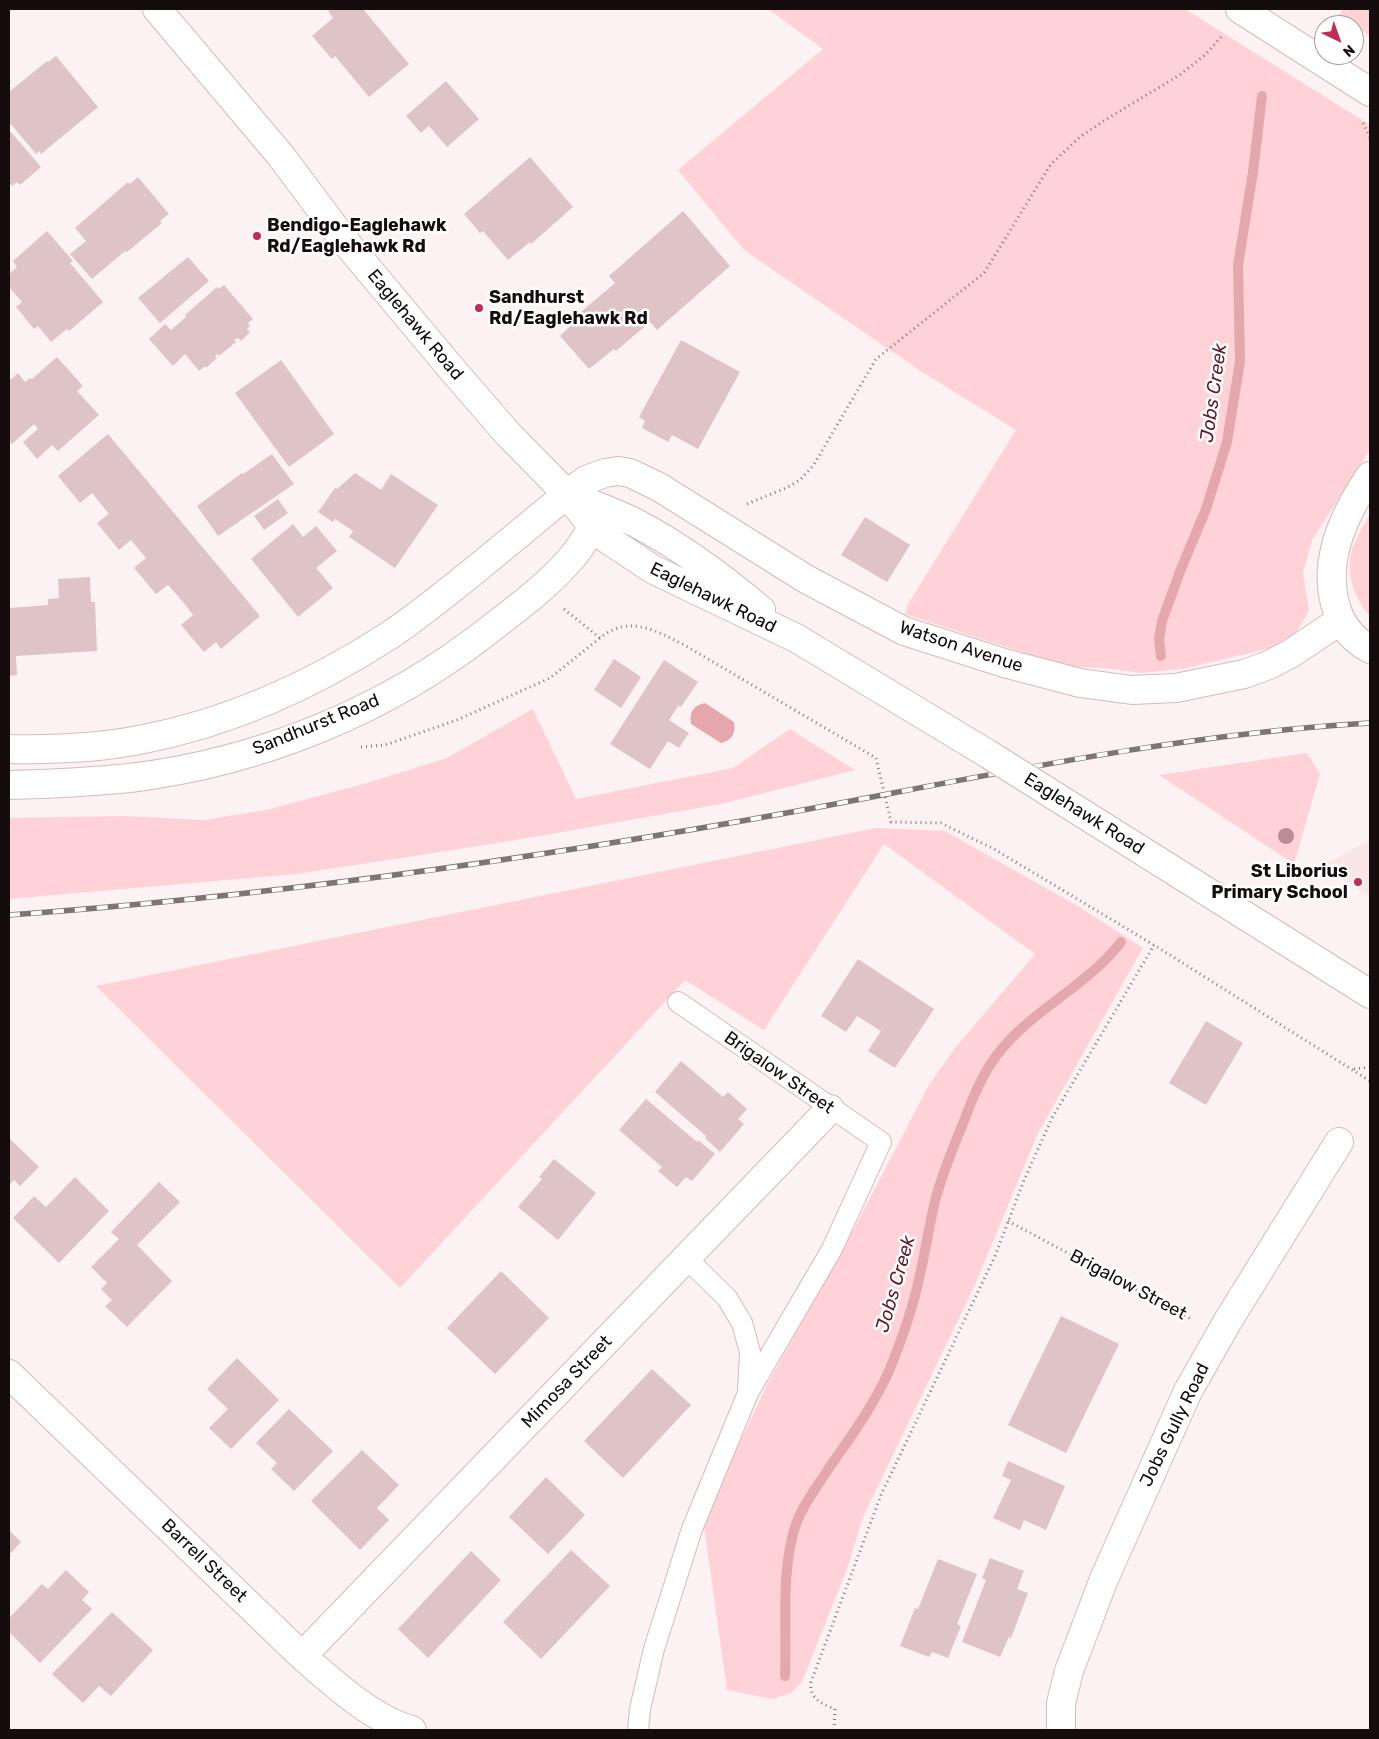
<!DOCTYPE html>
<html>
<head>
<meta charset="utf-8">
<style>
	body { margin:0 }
	#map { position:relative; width:1379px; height:1739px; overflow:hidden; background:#fdf2f3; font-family:Rubik,sans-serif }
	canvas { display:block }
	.frame { position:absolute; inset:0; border:10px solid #150c0d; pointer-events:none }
	.north { position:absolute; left:1314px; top:15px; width:50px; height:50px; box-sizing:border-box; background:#fff; border:1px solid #a19e9e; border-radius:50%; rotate:138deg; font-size:14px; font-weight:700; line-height:20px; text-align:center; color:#150c0d }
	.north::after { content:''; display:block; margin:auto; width:18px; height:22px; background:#be2e54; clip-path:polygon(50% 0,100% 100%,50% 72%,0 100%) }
</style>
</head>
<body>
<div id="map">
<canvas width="1379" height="1739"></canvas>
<div class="frame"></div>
<div class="north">N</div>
</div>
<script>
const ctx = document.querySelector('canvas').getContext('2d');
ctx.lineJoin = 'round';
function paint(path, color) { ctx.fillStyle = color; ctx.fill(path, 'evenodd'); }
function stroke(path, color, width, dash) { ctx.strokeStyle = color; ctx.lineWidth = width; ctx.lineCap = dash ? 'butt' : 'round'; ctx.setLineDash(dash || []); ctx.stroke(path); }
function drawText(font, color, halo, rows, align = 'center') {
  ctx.font = font + ' Rubik,sans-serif'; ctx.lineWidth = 5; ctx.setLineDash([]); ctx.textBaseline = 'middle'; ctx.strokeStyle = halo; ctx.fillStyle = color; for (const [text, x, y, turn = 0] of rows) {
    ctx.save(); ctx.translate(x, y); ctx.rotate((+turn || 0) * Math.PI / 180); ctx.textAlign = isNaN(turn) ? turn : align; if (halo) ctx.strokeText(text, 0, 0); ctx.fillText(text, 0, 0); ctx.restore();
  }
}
paint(new Path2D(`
	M1370 839V897L1322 866Z`), '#fae5e7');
paint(new Path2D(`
	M768 9H1185L1370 125V450L1312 540 1303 573 1309 611 1296 633 1271 648 1182 669 1141 673 1103 668 1070 667 990 642 905 614 908 604 1016 430 922 372 744 250 678 170 823 49Z
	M1343 9H1370V36L1339 15Z
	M1370 514V616C1354 599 1344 569 1353 546 1358 535 1364 524 1370 514Z
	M533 709 576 799 733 768 790 729 855 770 721 804 528 838 414 856 296 874 9 899V818L124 816 204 820 266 810 364 784 447 758Z
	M1307 753 1320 774 1294 864 1159 775Z
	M876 828 945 831 1081 908 1143 948 1038 1133 975 1285 863 1517 847 1569 802 1682 791 1693 772 1699 727 1690 703 1519 768 1383 857 1223 929 1085 955 1048 1035 954 884 844 764 1030 685 980 400 1288 96 986Z`), '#fed2d6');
paint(new Path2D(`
	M705 703 734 722C736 734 732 740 721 743L691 724C689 712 693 706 705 703Z`), '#e5a7ae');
stroke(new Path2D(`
	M1161 656 1159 639 1162 621 1181 569 1206 509 1227 442 1240 361 1238 265 1253 172 1262 96
	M785 1676C787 1629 781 1580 793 1534 799 1510 814 1491 827 1471 849 1439 873 1407 889 1371 900 1344 913 1308 919 1279 925 1253 929 1227 935 1201 942 1175 952 1150 962 1126 970 1105 978 1084 990 1065 1023 1013 1084 990 1121 942`), '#e5a7ae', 10);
paint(new Path2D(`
	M331 9H363L409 64 369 97 335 56 332 59 312 36 333 18 328 11Z
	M56 56 98 107 41 154 39 151 36 154 9 122V92L47 61 48 62Z
	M446 81 479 119 447 147 429 126 421 133 406 116Z
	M11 132 41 167 20 185 17 182 12 186 9 182V134Z
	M530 157 573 207 531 244 530 242 508 260 483 231 480 233 464 214Z
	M138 177 169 214 160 221 162 223 127 252 125 251 92 279 70 254 86 241 75 228 128 182 130 184Z
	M683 211 730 266 657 330 650 322 616 351 614 349 589 369 560 336 583 314 581 312 615 283 609 276Z
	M47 231 73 261 70 263 103 302 69 331 67 329 51 342 38 326 34 329 16 307 22 302 9 287V274L17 267 13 261Z
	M188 257 209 281 160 323 138 298Z
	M224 285 253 319 248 323 250 326 247 329 250 332 241 341 238 338 234 340 236 342 219 356 218 354 215 356 217 358 206 368 205 366 199 371 185 354 173 366 149 339 165 324 171 330 186 317 185 315 217 287 219 289Z
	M681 340 740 372 698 449 672 435 668 442 642 428 645 421 639 417Z
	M57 357 83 386 77 391 99 415 58 451 52 445 37 459 23 442 38 429 34 424 12 444 9 440V381L18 373 25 382 30 378 32 379Z
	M281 360 334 434 289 467 235 393Z
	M108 434 260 616 221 649 216 642 204 652 181 625 193 615 184 603 168 585 156 594 134 568 146 558 131 540 119 550 97 523 109 514 92 493 80 503 58 476Z
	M272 454 294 484 218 536 197 506 242 473 243 474Z
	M355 473 381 490 391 474 438 505 395 568 349 537 353 531 335 519 333 522 318 512 335 488 337 489Z
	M278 499 288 513 264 530 254 516Z
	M865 517 910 545 887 582 841 555Z
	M293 524 303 537 316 526 337 551 316 568 333 588 298 617 251 559Z
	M90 577 91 602H95L97 651 16 656 17 675 9 676V608L48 605V599L59 598 58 579Z
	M614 659 641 677 621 708 594 690Z
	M664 660 698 682 681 707 678 706 669 720 689 733 679 748 668 741 650 769 610 744Z
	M858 959 934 1009 895 1068 868 1051 881 1031 857 1016 846 1032 821 1016Z
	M1206 1021 1243 1043 1206 1105 1169 1083Z
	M681 1061 723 1097 728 1092 747 1109 738 1119 744 1124 720 1152 705 1138 706 1136 655 1092Z
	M646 1099 697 1142 698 1140 715 1154 692 1181 686 1177 677 1187 658 1171 662 1167 619 1130Z
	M9 1138 39 1167 20 1186 14 1180 9 1185Z
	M554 1159 596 1193 558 1240 518 1207 542 1179 539 1177Z
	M75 1177 109 1211 59 1263 13 1218 34 1196 46 1207Z
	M159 1182 180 1202 137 1245 172 1281 127 1327 105 1306 112 1300 101 1289 107 1283 91 1267 119 1239 111 1232Z
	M501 1271 549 1318 495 1374 447 1328Z
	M1061 1316 1119 1344 1066 1453 1008 1425Z
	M237 1358 279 1400 231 1449 209 1428 228 1409 207 1389Z
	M652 1369 691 1405 623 1478 584 1441Z
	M289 1409 333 1451 294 1491 271 1469 277 1463 256 1443Z
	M362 1450 399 1485 377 1508 389 1520 360 1550 311 1501Z
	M1008 1461 1065 1486 1046 1530 1024 1520 1020 1530 993 1518 1011 1480 1002 1476Z
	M546 1477 585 1515 548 1554 509 1517Z
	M9 1530 21 1542 9 1555Z
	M571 1550 610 1586 541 1659 503 1622Z
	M471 1551 501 1580 428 1658 398 1629Z
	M990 1558 1024 1571 1017 1589 1028 1593 1011 1638 1009 1637 1000 1657 962 1642 986 1580 982 1578Z
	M938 1559 977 1574 957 1624 961 1626 948 1658 932 1652 929 1657 900 1646 915 1608 918 1609Z
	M66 1570 89 1592 82 1600 92 1609 40 1663 9 1632V1618L42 1584 48 1589Z
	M112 1612 153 1650 111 1696 99 1686 83 1703 52 1674Z`), '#dec4c6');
const service = new Path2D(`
	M678 1002 881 1142 832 1249 748 1393
	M638 1730 640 1709 654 1649 692 1529 748 1393 750 1352 742 1323 727 1298 686 1258`);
const minor = new Path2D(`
	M1240 9 1370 92
	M1370 476C1343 516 1320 564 1338 613 1344 629 1355 641 1370 649
	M567 494 586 480 605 473 618 471 630 473 659 487 806 579 904 631 1004 663 1080 683 1132 690 1153 689 1176 688 1244 674 1269 665 1290 654 1341 620
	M9 1374 302 1656C331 1681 374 1721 412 1730
	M302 1656 830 1109
	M1061 1730V1703L1069 1671 1104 1579 1188 1391 1229 1319 1339 1142`);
const secondary = new Path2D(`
	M9 749C54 750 100 748 144 739 231 722 316 683 390 635 414 619 436 601 459 583 495 554 531 524 567 494
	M9 785C49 784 89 782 130 778 260 762 386 711 489 630 519 607 550 584 574 555 581 546 587 536 593 527`);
const primary = new Path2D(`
	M157 9 281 156 343 239 450 367 508 434 567 494 593 527 607 539 654 570 796 638 988 754
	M570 495C591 504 614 512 634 522 680 546 722 577 761 610
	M1066 803 1370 994`);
stroke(service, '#d4babc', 22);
stroke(minor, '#d4babc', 30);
stroke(secondary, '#d4babc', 30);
stroke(primary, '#d4babc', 30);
stroke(new Path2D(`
	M1363 123 1370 138
	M747 504 786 488 800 480 813 466 876 359 984 273 1051 164 1080 137 1102 122 1181 74 1205 55 1223 35
	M564 609 600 638C629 614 657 631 686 646L876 758 891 822 941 823 994 849 1154 945 1370 1081
	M361 747 385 745 457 720 550 678 600 638
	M1354 1069 1370 1067
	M1008 1221 1191 1319
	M834 1730 835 1709C821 1704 809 1698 811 1682L881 1495 995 1256 1024 1180 1052 1118 1154 945`), '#827879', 3, [1, 4]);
stroke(service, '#fff', 20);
stroke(minor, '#fff', 28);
stroke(secondary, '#fff', 28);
stroke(primary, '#fff', 28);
const rail = new Path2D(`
	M9 915C275 896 540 858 803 810 991 775 1179 734 1370 723`);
stroke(rail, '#7e7475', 5.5);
stroke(rail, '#fff', 4, [11]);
const primaryBridge = new Path2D(`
	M988 754 1066 803`);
stroke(primaryBridge, '#d4babc', 30, []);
stroke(primaryBridge, '#fff', 28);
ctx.fillStyle = '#ba8c94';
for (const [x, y] of [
	[1286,836]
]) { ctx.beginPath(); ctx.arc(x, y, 8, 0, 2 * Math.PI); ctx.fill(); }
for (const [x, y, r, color] of [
	[257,236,5,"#be2e54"],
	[479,308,5,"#be2e54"],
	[1358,882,5,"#be2e54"]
]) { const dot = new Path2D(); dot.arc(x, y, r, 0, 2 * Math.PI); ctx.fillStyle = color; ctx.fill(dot); stroke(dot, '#fff', 2); }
drawText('bold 18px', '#150c0d', '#fff', [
	["Bendigo-Eaglehawk",267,226],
	["Rd/Eaglehawk Rd",267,247],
	["Sandhurst",489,298],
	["Rd/Eaglehawk Rd",489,319],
	["St Liborius",1348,872,"right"],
	["Primary School",1348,893,"right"]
], 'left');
drawText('18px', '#150c0d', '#fff', [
	["Eaglehawk Road",415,325,50],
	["Eaglehawk Road",713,598,26],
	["Watson Avenue",961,647,18],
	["Sandhurst Road",316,725,-22],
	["Eaglehawk Road",1084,814,32],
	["Brigalow Street",779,1073,35],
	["Brigalow Street",1128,1285,28],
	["Mimosa Street",567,1382,-46],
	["Jobs Gully Road",1175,1425,-64],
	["Barrell Street",204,1561,44]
]);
drawText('italic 19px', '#61192a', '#fff', [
	["Jobs Creek",1214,393,-82],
	["Jobs Creek",896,1284,-74]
]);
</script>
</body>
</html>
